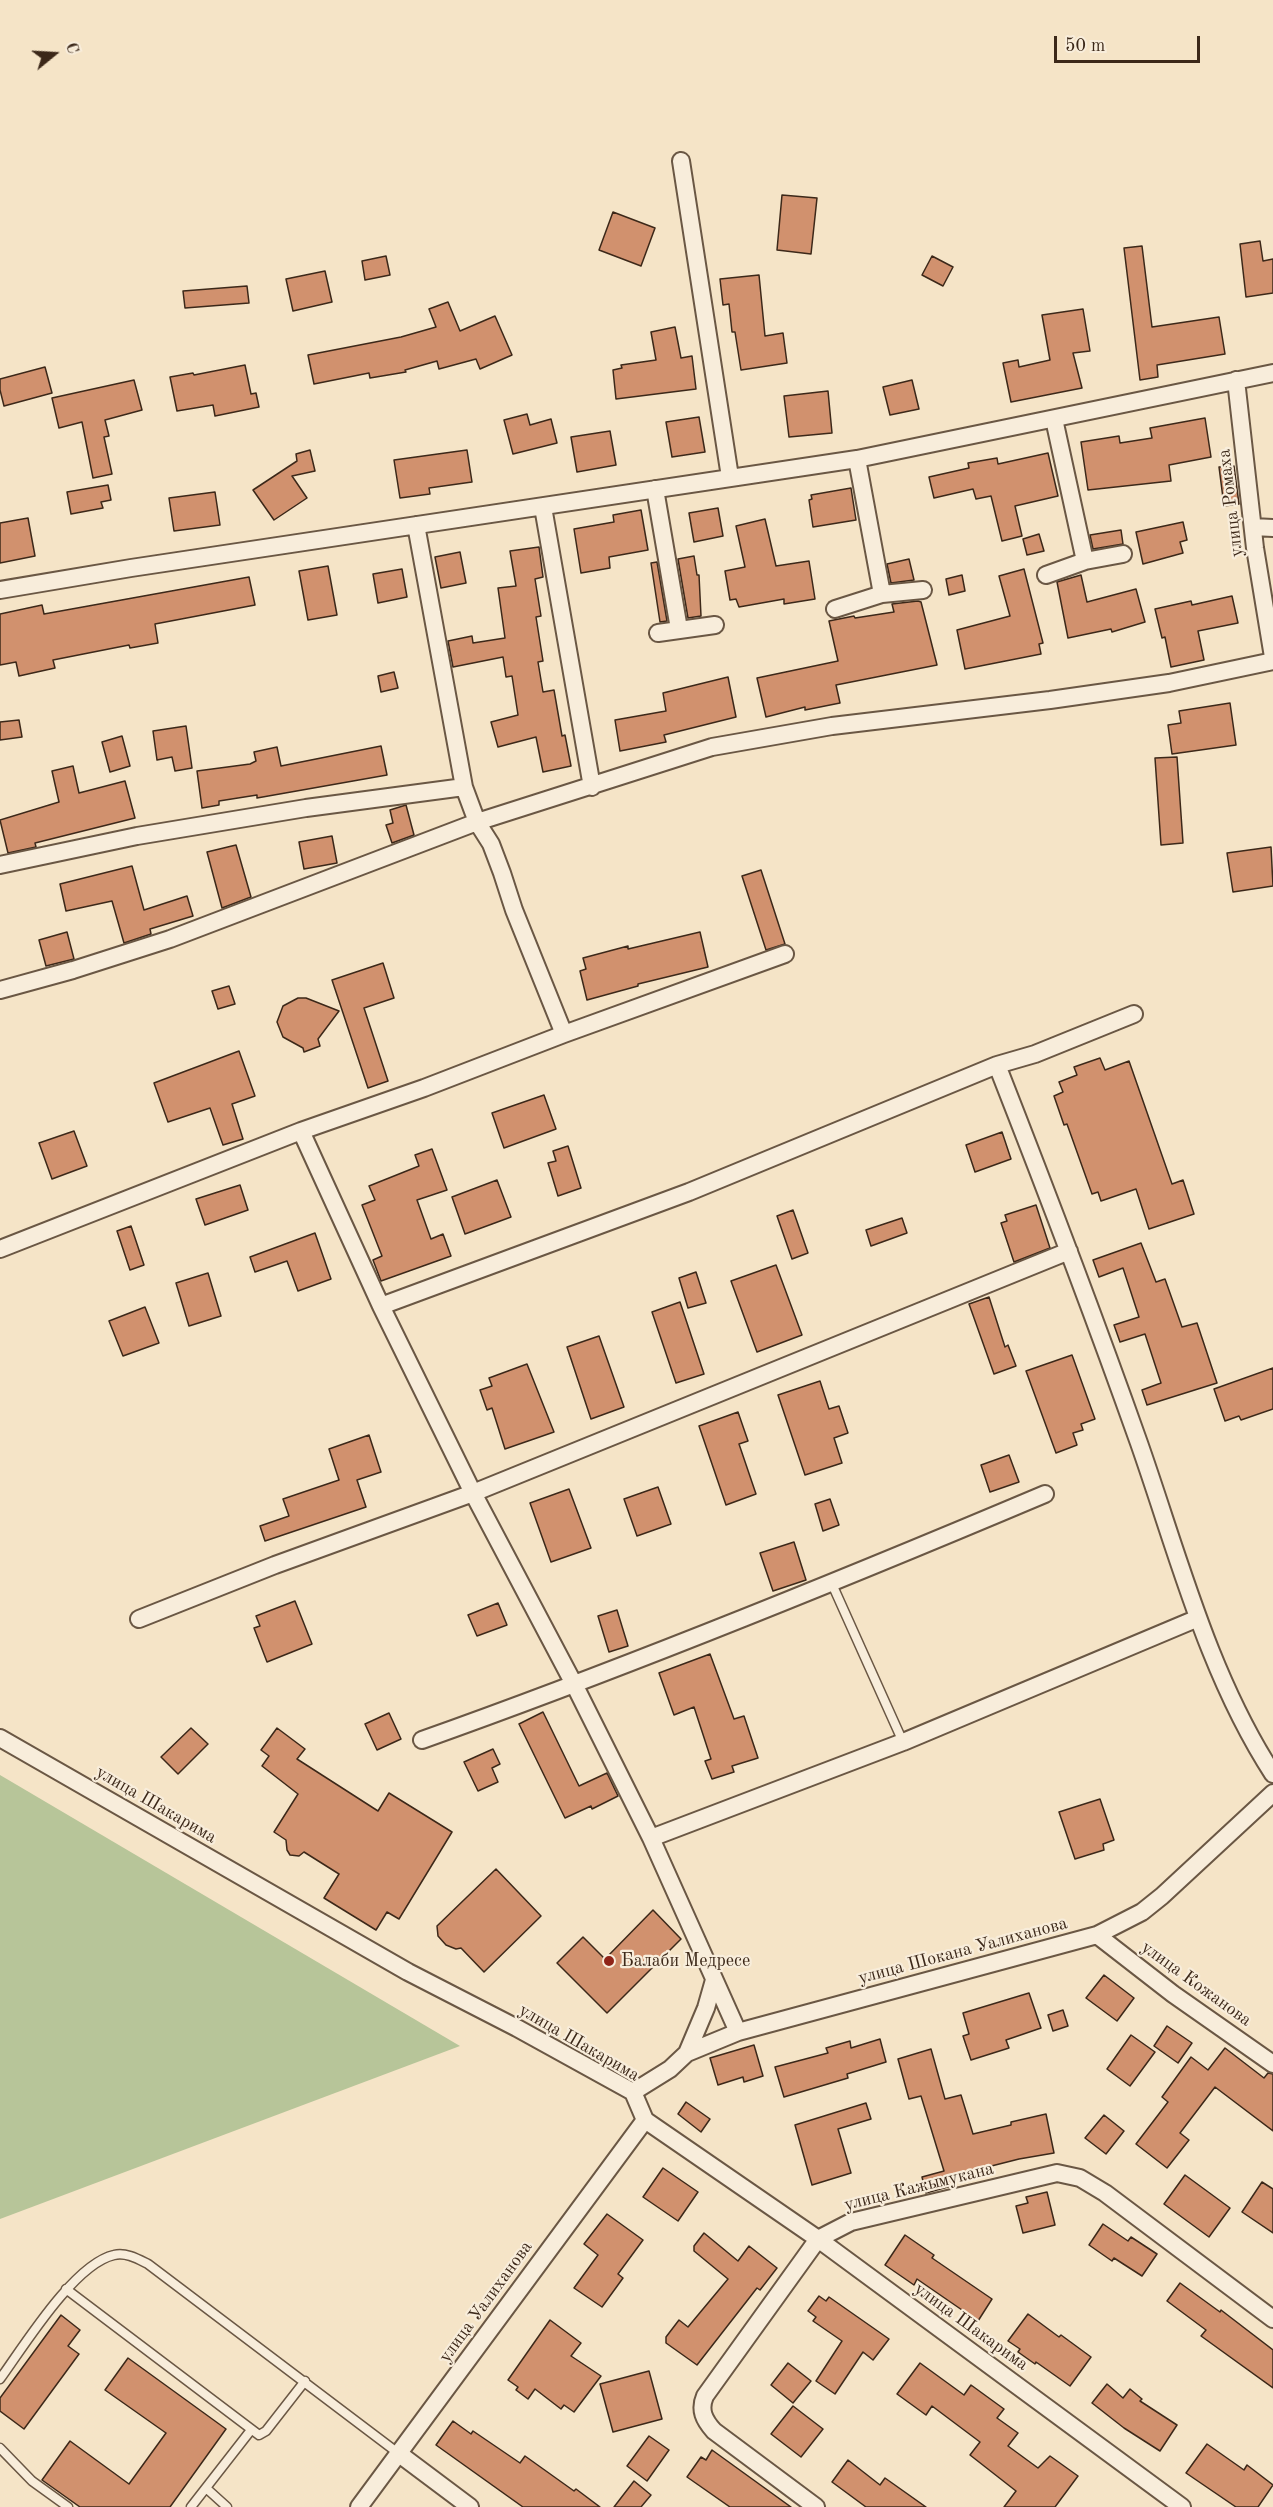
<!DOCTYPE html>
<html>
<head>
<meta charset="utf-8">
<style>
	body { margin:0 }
	#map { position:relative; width:1273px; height:2507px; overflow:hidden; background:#f5e4c7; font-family:"Old Standard TT",serif }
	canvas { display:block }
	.north { position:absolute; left:24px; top:24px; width:60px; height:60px; -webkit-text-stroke:4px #f8eddb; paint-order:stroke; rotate:72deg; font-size:16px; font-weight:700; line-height:24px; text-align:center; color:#3c2819 }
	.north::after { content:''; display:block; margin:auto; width:21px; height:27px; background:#3c2819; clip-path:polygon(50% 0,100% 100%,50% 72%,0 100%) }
	.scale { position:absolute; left:1054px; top:36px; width:146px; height:27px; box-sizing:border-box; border:3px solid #3c2819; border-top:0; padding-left:8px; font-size:18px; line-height:21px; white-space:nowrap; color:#3c2819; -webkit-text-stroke:4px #f8eddb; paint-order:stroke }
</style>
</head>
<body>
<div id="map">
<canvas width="1273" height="2507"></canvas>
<div class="north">С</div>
<div class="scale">50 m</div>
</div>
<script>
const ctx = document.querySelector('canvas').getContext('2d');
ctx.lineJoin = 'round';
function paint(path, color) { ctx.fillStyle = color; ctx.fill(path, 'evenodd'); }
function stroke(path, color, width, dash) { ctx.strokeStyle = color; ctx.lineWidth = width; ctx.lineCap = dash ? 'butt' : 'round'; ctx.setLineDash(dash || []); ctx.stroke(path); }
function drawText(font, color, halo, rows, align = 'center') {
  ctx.font = font + ' "Old Standard TT",serif'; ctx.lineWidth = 4.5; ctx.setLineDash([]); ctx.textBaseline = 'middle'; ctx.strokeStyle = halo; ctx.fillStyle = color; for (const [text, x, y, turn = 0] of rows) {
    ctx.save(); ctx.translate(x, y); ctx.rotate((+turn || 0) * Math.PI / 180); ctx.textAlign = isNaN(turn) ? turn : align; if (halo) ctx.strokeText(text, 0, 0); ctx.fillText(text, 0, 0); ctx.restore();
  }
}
paint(new Path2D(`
	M0 1775 460 2046 0 2219Z`), '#b7c599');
const building = new Path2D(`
	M782 195 817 198 811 254 777 250Z
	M613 212 655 228 641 266 599 250Z
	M1260 241 1263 261 1273 259V293L1246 297 1240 244Z
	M1142 246 1152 327 1219 317 1225 354 1157 365 1158 377 1140 380 1124 248Z
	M386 256 390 275 365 280 362 261Z
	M932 256 953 267 943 286 922 275Z
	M325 271 332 302 293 311 286 279Z
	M759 275 765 336 783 333 787 363 741 370 735 332H732L729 304 723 305 720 279Z
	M247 286 249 303 185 308 183 291Z
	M448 302 460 331 495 316 512 355 480 369 476 359 439 369 437 361 405 370 406 372 370 378 369 373 314 384 308 355 401 337 436 327 429 309Z
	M1083 309 1090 351 1073 353 1082 388 1011 402 1003 363 1018 360 1019 367 1050 360 1042 315Z
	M675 327 681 358 692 356 696 389 616 399 613 370 622 368 621 365 656 360 651 332Z
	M245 365 251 394 256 393 259 407 215 416 213 405 177 411 170 377 193 373 194 375Z
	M45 367 52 393 4 406 0 390V379Z
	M134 380 142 410 105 420 109 436 104 437 112 474 93 478 82 422 59 428 52 398Z
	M912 380 919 409 890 415 883 387Z
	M828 391 832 433 789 437 784 396Z
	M527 414 530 425 551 419 557 443 513 454 504 420Z
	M699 417 705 452 672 457 666 422Z
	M1205 418 1211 457 1169 465 1171 481 1088 490 1081 442 1119 436 1120 443 1152 438 1150 428Z
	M610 431 616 465 577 472 571 437Z
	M310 450 315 471 292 476 307 498 274 520 253 490 297 461 296 454Z
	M467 450 472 482 429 488 430 494 400 498 394 460Z
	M1048 453 1058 496 1015 506 1022 536 1002 541 991 496 976 499 973 489 934 498 929 477 969 468 968 463 997 458 998 464Z
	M1234 466 1239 504 1224 506 1219 467Z
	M108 485 111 500 101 502 103 508 71 514 67 492Z
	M851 488 856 520 813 527 809 500 812 499 811 495Z
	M215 492 220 525 174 531 169 498Z
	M718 508 723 536 694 542 689 513Z
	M641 510 648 550 609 557 610 568 581 573 574 529 614 522 613 515Z
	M28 518 35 556 0 563V523Z
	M765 519 776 566 809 561 815 599 784 604V599L739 607 736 599 730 600 725 571 745 567 736 526Z
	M1183 522 1187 540 1180 542 1183 553 1143 564 1136 532Z
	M1121 530 1123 544 1093 549 1090 535Z
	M1039 534 1044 551 1027 555 1023 539Z
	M539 547 543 577 535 579 541 616 536 617 543 661 538 662 543 692 554 690 562 736 565 735 571 766 543 772 536 737 498 747 491 722 518 715 512 676 506 677 503 657 453 667 448 641 472 636 473 643 505 638 498 588 516 586 510 551Z
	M460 552 466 583 441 588 435 557Z
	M694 556 697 575H699L701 616 688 618 678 559Z
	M909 559 914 580 891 583 887 564Z
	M657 562 667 621 660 622 651 563Z
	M328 566 337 615 308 620 299 571Z
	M402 569 407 597 378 603 373 574Z
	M1024 569 1043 643 1039 644 1041 654 965 669 957 630 1010 616 999 576Z
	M962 575 965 591 949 595 946 579Z
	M1081 575 1087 602 1136 589 1145 622 1112 632 1111 629 1068 638 1057 582Z
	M249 577 255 605 155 624 158 643 130 648 129 645 53 660 55 668 19 676 16 662 0 665V614L42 605 44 614Z
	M1232 596 1238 623 1198 631 1204 660 1171 667 1165 637 1162 638 1155 609 1191 601 1192 605Z
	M918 601 921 602 937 665 836 685 840 703 805 710V707L766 717 757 678 838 661 829 621 854 616 855 618 894 612 892 604Z
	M394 672 398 688 381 692 378 676Z
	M728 677 736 717 664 735 666 742 620 751 615 720 666 711 663 693Z
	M1230 703 1236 745 1172 754 1168 725 1181 723 1179 711Z
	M19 720 22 737 0 740V722Z
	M186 726 192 768 175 771 172 757 157 760 153 731Z
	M122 736 130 766 110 772 102 742Z
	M381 746 387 775 257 798V795L219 801V805L202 808 197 771 250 764 256 761 254 752 277 747 281 766Z
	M1177 757 1183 843 1161 845 1155 758Z
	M73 766 79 793 125 781 135 818 35 843 36 847 8 853 0 820 59 802 52 771Z
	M406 805 414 835 392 843 386 825 393 823 390 810Z
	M332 836 337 863 304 869 299 842Z
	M236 845 251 897 222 908 207 852Z
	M1271 847 1273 886 1233 892 1227 853Z
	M132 866 144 910 187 896 193 916 150 929 151 934 124 943 112 901 66 911 60 884Z
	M761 870 785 944 766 950 742 876Z
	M67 932 74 959 46 966 39 940Z
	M700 932 708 967 638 984V986L587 1000 580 971 586 969 583 958 628 946V949Z
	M383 963 394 998 364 1008 388 1081 368 1088 332 980Z
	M229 986 235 1004 218 1009 212 991Z
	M298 998H306L339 1011 318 1039 320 1046 304 1052 303 1048 283 1037 277 1022 283 1006Z
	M239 1051 255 1096 232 1104 243 1139 223 1145 210 1108 168 1122 154 1083Z
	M1100 1058 1105 1070 1129 1061 1172 1184 1183 1180 1194 1214 1149 1229 1136 1189 1101 1201 1098 1192 1092 1194 1067 1124 1064 1125 1054 1096 1063 1092 1059 1082 1077 1075 1074 1067Z
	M544 1095 556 1129 504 1148 492 1113Z
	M74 1131 87 1166 52 1179 39 1143Z
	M1002 1132 1011 1159 975 1172 966 1145Z
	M568 1146 581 1188 558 1196 548 1163 556 1161 553 1151Z
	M432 1149 447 1190 417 1200 431 1239 443 1234 451 1256 381 1281 373 1260 382 1256 362 1205 375 1200 369 1186 419 1166 415 1155Z
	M497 1180 511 1217 465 1234 452 1197Z
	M240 1185 248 1210 205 1225 196 1199Z
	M1036 1205 1050 1248 1014 1262 1001 1223 1007 1221 1005 1215Z
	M793 1210 808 1253 792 1259 777 1216Z
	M902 1218 907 1233 871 1246 866 1230Z
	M131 1226 144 1265 130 1270 117 1231Z
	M315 1233 331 1279 298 1291 287 1261 255 1272 250 1257Z
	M1141 1243 1156 1282 1165 1279 1182 1327 1197 1323 1217 1383 1147 1405 1142 1390 1161 1383 1145 1334 1120 1342 1114 1325 1139 1317 1123 1268 1099 1277 1093 1260Z
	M776 1265 802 1335 757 1352 731 1281Z
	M696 1272 706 1303 688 1308 679 1278Z
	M208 1273 221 1316 189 1326 176 1283Z
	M989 1297 1005 1347 1008 1345 1016 1366 994 1374 969 1304Z
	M680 1302 704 1374 676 1383 652 1312Z
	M145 1307 159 1343 123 1356 109 1321Z
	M599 1336 624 1407 591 1419 567 1347Z
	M1072 1355 1095 1419 1081 1424 1083 1430 1073 1433 1077 1445 1056 1453 1026 1371Z
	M527 1364 554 1432 505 1449 492 1408 487 1410 480 1390 492 1386 489 1378Z
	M1273 1368V1409L1241 1420 1239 1416 1225 1421 1214 1389Z
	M820 1381 829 1409 839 1406 848 1433 834 1438 842 1463 805 1475 778 1395Z
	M738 1412 748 1441 739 1444 756 1494 726 1505 699 1426Z
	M369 1435 381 1472 357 1480 366 1507 265 1541 260 1526 289 1516 283 1499 339 1480 329 1449Z
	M1009 1455 1019 1482 990 1492 981 1465Z
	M658 1487 671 1524 637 1536 624 1499Z
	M569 1489 591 1548 551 1562 530 1503Z
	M830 1499 839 1525 823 1531 815 1504Z
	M794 1542 806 1580 773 1591 760 1553Z
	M295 1601 312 1644 267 1662 254 1628 260 1626 256 1616Z
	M498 1603 507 1625 477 1636 468 1615Z
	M617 1610 628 1646 609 1652 598 1616Z
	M710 1654 734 1719 744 1716 758 1758 732 1766 734 1772 712 1779 705 1761 711 1759 694 1707 674 1715 659 1673Z
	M543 1712 579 1786 607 1773 618 1796 592 1809 591 1806 565 1818 519 1724Z
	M389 1713 401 1739 377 1750 365 1724Z
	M191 1728 208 1744 178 1774 161 1757Z
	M277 1728 305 1749 297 1759 378 1811 389 1793 452 1832 399 1919 387 1912 376 1930 324 1898 339 1874 304 1852 299 1856 290 1855 287 1850 286 1840 274 1832 298 1794 262 1766 269 1756 261 1750Z
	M493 1749 500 1764 492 1768 498 1782 478 1791 464 1762Z
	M1100 1799 1114 1840 1103 1844 1104 1850 1075 1859 1059 1812Z
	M496 1869 541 1916 484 1972 461 1948 456 1949 446 1945 438 1936 437 1926Z
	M653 1910 681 1939 607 2013 557 1963 583 1937 605 1959Z
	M1104 1975 1134 1998 1117 2021 1086 1998Z
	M1029 1993 1041 2028 1006 2040 1009 2048 971 2060 963 2036 969 2034 963 2013Z
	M1063 2010 1068 2026 1053 2031 1048 2015Z
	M1167 2026 1192 2043 1178 2063 1154 2046Z
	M1131 2035 1155 2052 1130 2086 1107 2069Z
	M880 2039 886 2062 847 2074 848 2078 784 2097 775 2067 828 2053 826 2048 850 2041 851 2048Z
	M754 2045 763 2076 744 2082 743 2077 718 2085 710 2058Z
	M1225 2048 1264 2078 1268 2073 1273 2074V2131L1215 2087 1180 2133 1189 2140 1167 2168 1136 2144 1168 2102 1162 2097 1191 2057 1208 2070Z
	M931 2049 945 2099 961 2095 973 2134 1011 2125V2122L1046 2114 1054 2153 1019 2159 952 2176 955 2185 926 2193 922 2177 944 2171 921 2096 909 2099 898 2059Z
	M686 2102 710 2119 701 2132 678 2114Z
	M866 2103 871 2119 838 2129 851 2173 812 2185 795 2125Z
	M1104 2115 1124 2131 1106 2154 1085 2138Z
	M663 2168 698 2192 678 2221 643 2197Z
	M1185 2175 1230 2208 1209 2237 1164 2204Z
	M1262 2182 1273 2189V2233L1242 2212Z
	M1047 2192 1055 2225 1023 2233 1016 2206 1028 2203 1026 2197Z
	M607 2214 643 2240 618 2274 623 2278 602 2307 574 2288 598 2255 584 2244Z
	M1103 2224 1128 2241 1131 2237 1157 2254 1142 2276 1114 2258 1112 2261 1089 2245Z
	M704 2233 738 2261 749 2246 777 2268 760 2290 757 2288 697 2365 666 2343V2337L679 2320 688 2327 728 2279 694 2251V2246Z
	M905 2235 934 2255 932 2258 992 2299 978 2321 917 2279 914 2285 885 2265Z
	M1180 2283 1220 2312 1221 2310 1273 2350V2388L1201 2336 1206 2330 1167 2301Z
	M819 2296 826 2301 829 2297 889 2339 873 2360 863 2352 835 2394 816 2381 842 2341 813 2321 816 2317 808 2311Z
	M1028 2314 1059 2337 1061 2335 1091 2357 1070 2386 1036 2362 1035 2364 1018 2352 1020 2349 1008 2341Z
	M61 2315 80 2330 68 2346 79 2354 24 2429 0 2411V2398Z
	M550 2320 581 2343 571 2356 601 2376 574 2412 564 2405 561 2409 535 2389 528 2399 516 2390 518 2387 508 2380Z
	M128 2358 226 2429 170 2507H80L42 2480 70 2441 129 2484 166 2433 105 2390Z
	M788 2363 811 2381 793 2403 771 2385Z
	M920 2363 964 2395 971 2385 1004 2409 997 2418 1018 2433 1008 2446 1038 2468 1050 2456 1078 2476 1055 2507H1004L1016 2491 970 2455 980 2442 932 2406 926 2415 897 2394Z
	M649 2371 662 2419 613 2432 600 2384Z
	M1107 2384 1123 2398 1130 2389 1142 2399 1140 2401 1177 2425 1160 2451 1124 2428 1092 2403Z
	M793 2406 823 2429 801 2457 771 2434Z
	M453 2421 471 2434 473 2431 520 2463 525 2456 574 2491 576 2489 600 2507H523L436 2445Z
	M649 2436 669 2450 647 2481 627 2466Z
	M1207 2444 1244 2470 1247 2465 1273 2485 1258 2507H1236L1186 2473Z
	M712 2450 791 2507H730L687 2477 701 2457 706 2460Z
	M848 2460 880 2485 885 2478 926 2507H866L832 2482Z
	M634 2481 651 2495 641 2507H614Z`);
paint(building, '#d1916e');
stroke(building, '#3c2819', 1.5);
const service = new Path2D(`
	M832 1584 903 1742
	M66 2289 259 2435 266 2431 305 2381
	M0 2379C24 2346 74 2264 114 2255 126 2252 138 2259 148 2264L398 2453
	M0 2448 32 2481 68 2507
	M206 2488 227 2507
	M191 2507 251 2430`);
const minor = new Path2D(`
	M681 161 730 477
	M1236 380 1255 548 1273 657
	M1054 419 1085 561
	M857 459 882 594
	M655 489 679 629
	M543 507 592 787
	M416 525 464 787 477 822 491 844 502 873 514 910 564 1034
	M1253 527 1273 528
	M1046 575 1085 561 1123 554
	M0 590 131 568 857 459 1273 373
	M835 609 882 594 923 590
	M658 633 715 625
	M0 865 137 836 306 808 464 787
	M0 990 73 970 170 939 477 822 712 747 832 726 1050 700 1169 683 1273 661
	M997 1065C1046 1190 1094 1316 1139 1443 1178 1554 1208 1674 1273 1774
	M301 1131 381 1306 473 1493 575 1686 651 1838 738 2032
	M0 1249 301 1131 424 1088 564 1034 785 954
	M381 1306 689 1192 997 1065 1035 1054 1134 1014
	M139 1619 275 1565 473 1493 1069 1251
	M0 1738 408 1972 517 2028 633 2092 645 2120 818 2239 1182 2507
	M422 1740C633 1665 839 1581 1045 1494
	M651 1838 903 1742 1198 1618
	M1097 1935 1173 1994 1273 2064
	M687 2053 706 2008 714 1980
	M633 2092 670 2069 687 2053 738 2032 1097 1935 1142 1912 1162 1896 1273 1793
	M398 2453 470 2507
	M359 2507 645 2120
	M816 2507 714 2431C704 2420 699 2410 705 2396L818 2239 851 2222 1057 2173 1080 2178 1105 2193 1273 2319`);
stroke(service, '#6a5744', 11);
stroke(minor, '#6a5744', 20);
stroke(service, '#f8eddb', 8);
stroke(minor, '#f8eddb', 16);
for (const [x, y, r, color] of [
	[609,1961,6,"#8f2418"]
]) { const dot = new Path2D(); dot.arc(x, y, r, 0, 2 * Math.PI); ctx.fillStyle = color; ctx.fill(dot); stroke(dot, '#f8eddb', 2); }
drawText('18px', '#3c2819', '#f8eddb', [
	["улица Ромаха",1231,503,-97],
	["улица Шакарима",156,1805,30],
	["улица Шокана Уалиханова",963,1951,-15],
	["улица Кожанова",1196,1984,36],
	["улица Шакарима",579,2043,30],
	["улица Кажымукана",919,2187,-14],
	["улица Уалиханова",486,2302,-54],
	["улица Шакарима",971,2327,36]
]);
drawText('18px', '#3c2819', '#f8eddb', [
	["Балаби Медресе",621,1961]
], 'left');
</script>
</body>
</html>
